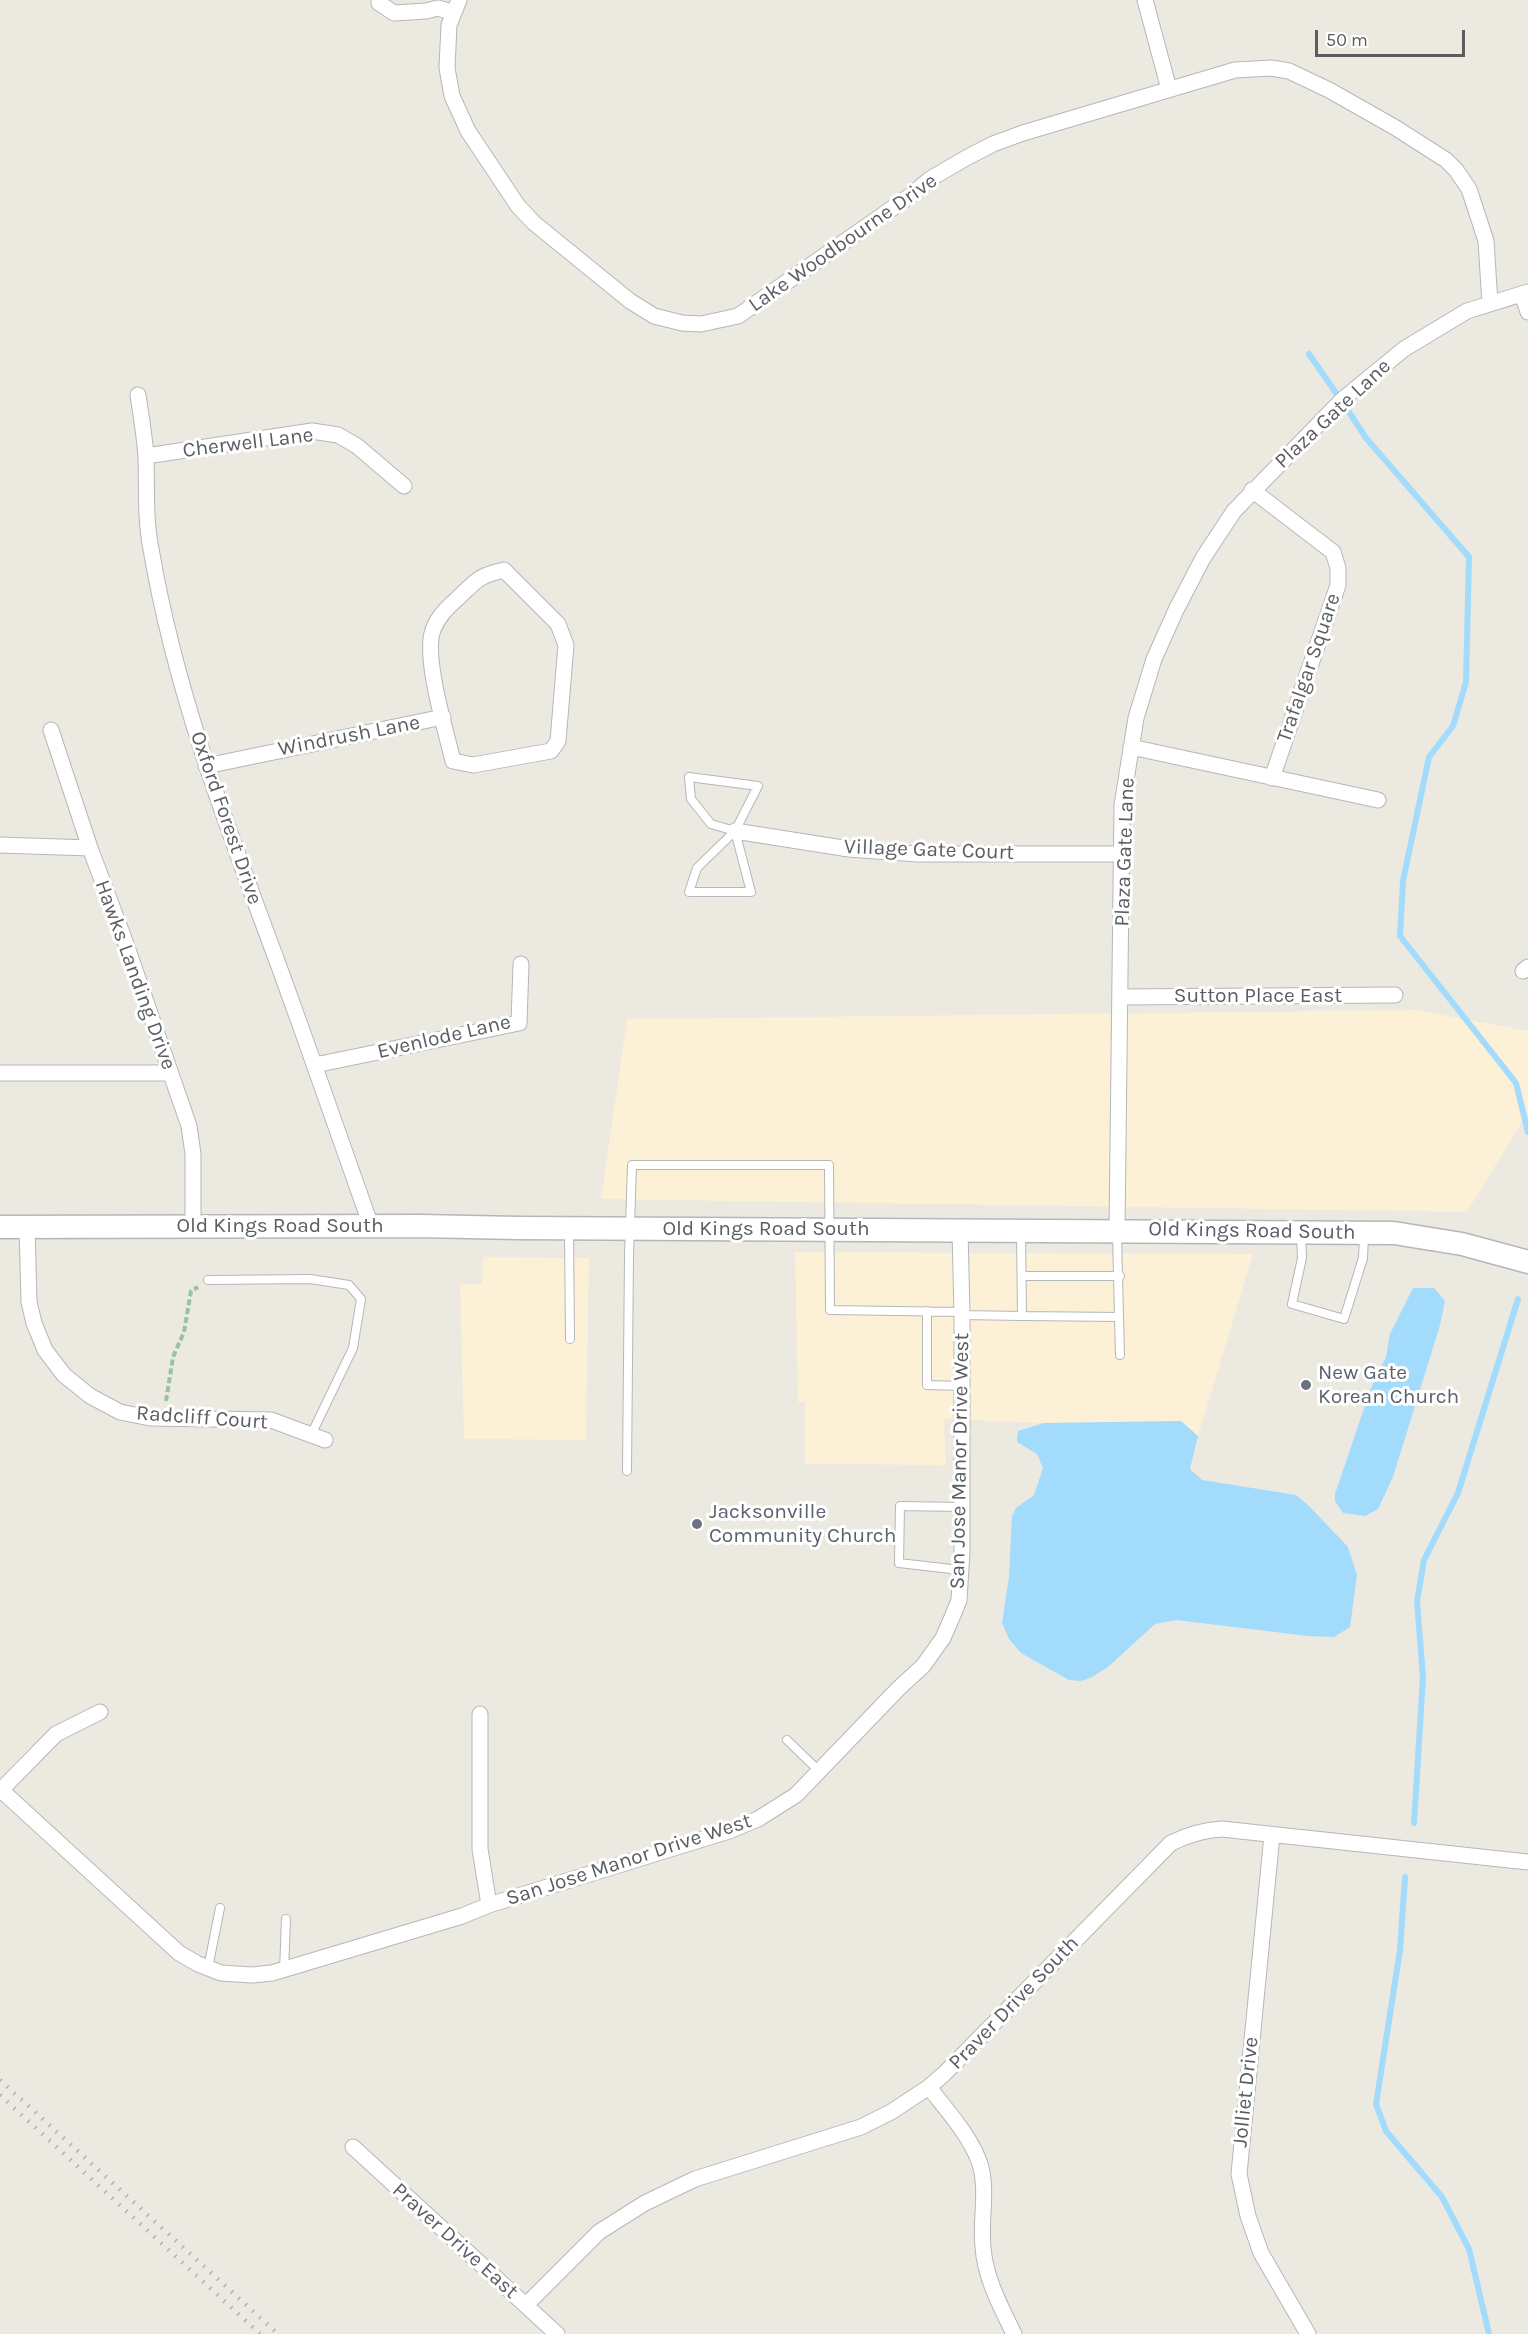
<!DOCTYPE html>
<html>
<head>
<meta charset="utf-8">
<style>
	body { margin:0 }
	#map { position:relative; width:1528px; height:2334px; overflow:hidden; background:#ece9e1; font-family:Karla,sans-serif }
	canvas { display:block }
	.scale { position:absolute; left:1315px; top:30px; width:150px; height:27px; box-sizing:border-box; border:3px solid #5a5e61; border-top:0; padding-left:8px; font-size:18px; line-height:21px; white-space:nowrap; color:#5a5e61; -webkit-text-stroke:4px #fff; paint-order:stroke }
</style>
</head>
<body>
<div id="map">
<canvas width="1528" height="2334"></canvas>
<div class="scale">50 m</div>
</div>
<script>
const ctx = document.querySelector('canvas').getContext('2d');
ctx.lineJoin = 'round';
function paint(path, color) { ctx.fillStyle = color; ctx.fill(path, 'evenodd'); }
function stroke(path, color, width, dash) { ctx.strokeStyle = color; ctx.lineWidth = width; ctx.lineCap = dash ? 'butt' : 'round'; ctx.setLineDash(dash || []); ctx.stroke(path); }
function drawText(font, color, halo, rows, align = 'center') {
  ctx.font = font + ' Karla,sans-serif'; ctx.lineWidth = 6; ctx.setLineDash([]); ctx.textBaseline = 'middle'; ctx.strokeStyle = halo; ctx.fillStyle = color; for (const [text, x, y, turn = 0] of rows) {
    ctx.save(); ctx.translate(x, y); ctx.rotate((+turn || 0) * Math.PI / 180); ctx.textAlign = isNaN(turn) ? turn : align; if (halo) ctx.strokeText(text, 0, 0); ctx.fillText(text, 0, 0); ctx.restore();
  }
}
paint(new Path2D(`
	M1416 1010 1528 1031V1112L1467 1212 601 1199 627 1019Z
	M795 1252 1253 1254 1198 1436 1181 1421 1044 1423 944 1419 946 1465 805 1464V1402H798Z
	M483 1257 589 1258 586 1440 464 1439 460 1284H482Z`), '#fcf0d6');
paint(new Path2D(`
	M1413 1288H1434L1445 1301 1440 1325 1393 1477 1378 1509 1365 1516 1343 1513 1335 1501V1494L1371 1388 1386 1357 1390 1334Z
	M1181 1421 1198 1436 1190 1469 1202 1480 1296 1495 1309 1506 1348 1547 1357 1575 1350 1627 1334 1637 1308 1636 1176 1620 1155 1624 1108 1667 1092 1677 1081 1681 1069 1680 1021 1653 1009 1639 1002 1623 1009 1577 1012 1516 1016 1508 1034 1495 1043 1468 1037 1454 1017 1442 1018 1431 1044 1423Z`), '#a2dbfb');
stroke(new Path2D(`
	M1309 354 1336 393
	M1349 412 1366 438 1469 557 1466 682 1453 726 1429 757 1403 881 1400 936 1516 1083 1528 1132
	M1414 1823 1423 1677 1417 1601 1424 1560 1458 1493 1518 1299
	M1405 1877 1400 1950 1376 2104 1386 2131 1442 2197 1469 2249 1489 2334`), '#a2dbfb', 6);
const lane = new Path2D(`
	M735 831 751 892H689L697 868 735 831 758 786 689 777 691 799 711 824 735 831
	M569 1230 570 1339
	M1301 1236 1302 1258 1292 1304 1344 1319 1363 1258 1364 1235
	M1022 1276H1120
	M208 1280 310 1279 349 1285 361 1299 353 1348 311 1435
	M927 1311V1385L962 1386
	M962 1315 1022 1316 1021 1232
	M1022 1316 1119 1317 1117 1234
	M1119 1317 1120 1355
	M627 1471 629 1256 632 1165H829L830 1310 962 1312
	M960 1570 899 1563 900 1506 962 1507
	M787 1740 819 1771
	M208 1968 220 1908
	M284 1971 286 1919`);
const street = new Path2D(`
	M379 0V3L394 13 426 11 438 8 454 13
	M459 0 449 25 447 68 452 96 468 131 518 206 534 223 630 301 654 316 682 323 701 324 738 316 910 196 930 179 966 158 993 144 1023 133 1235 70 1271 68 1289 71 1329 90 1396 128 1446 160 1456 170 1469 189 1486 241 1490 304
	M1145 0 1169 89
	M1522 294 1528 312
	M138 395C141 416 145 438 146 458 147 489 145 519 151 549 175 691 227 827 277 961 309 1049 340 1137 371 1226
	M146 456 312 431 338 435 357 446 404 486
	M1252 490 1333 552 1338 568V585L1272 778
	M504 570 558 624 566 645 558 741 551 751 473 765 453 761C446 731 423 657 433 630 438 616 448 607 458 598 477 580 478 576 504 570Z
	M51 730 90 848 126 944 189 1126 193 1154V1225
	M1131 747 1378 800
	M206 766 443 717
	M735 831 849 849 917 854H1123
	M0 845 90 848
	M1523 971 1528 967
	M1121 997 1395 995
	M315 1065 519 1023 521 964
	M0 1073H170
	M27 1227 29 1302 34 1323 45 1350 64 1375 90 1396 120 1412 150 1418 271 1420 325 1440
	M1117 1230 1122 805 1136 718 1154 659 1176 610 1203 558 1234 511 1343 399 1404 349 1467 311 1528 292
	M480 1714V1849L489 1905
	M0 1789 179 1953 198 1964 221 1973 252 1975 272 1973 462 1916 489 1905 729 1831 758 1819 796 1795 899 1688 923 1666 943 1638 953 1615 959 1600 962 1551V1315L960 1230
	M1 1790 56 1734 100 1712
	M1272 1835 1239 2174 1248 2216 1261 2253 1308 2334
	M929 2087C947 2111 970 2135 980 2164 988 2190 980 2220 983 2247 985 2278 1001 2307 1014 2334
	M353 2147 557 2334
	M526 2305 599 2232 645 2203 695 2179 861 2127 891 2112 929 2087 945 2073 1171 1843C1187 1835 1204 1830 1222 1829L1528 1862`);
const secondary = new Path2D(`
	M0 1227 419 1226 518 1228 1394 1233 1462 1244 1528 1262`);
stroke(lane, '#b4b7bb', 10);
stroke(street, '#b4b7bb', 17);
stroke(secondary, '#b3b7bb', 25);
stroke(new Path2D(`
	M166 1401 173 1357 184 1332 191 1291 198 1287`), '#98c3a1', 4, [6, 3]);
stroke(lane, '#fff', 8);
stroke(street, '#fff', 15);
stroke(secondary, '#fff', 22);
stroke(new Path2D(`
	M0 2080 278 2334
	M0 2095 260 2334`), '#b0b1b1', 4.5, [1.5, 8]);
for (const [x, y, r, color] of [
	[1306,1385,6,"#6b7280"],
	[697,1524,6,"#6b7280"]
]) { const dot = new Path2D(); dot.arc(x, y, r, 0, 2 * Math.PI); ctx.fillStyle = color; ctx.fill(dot); stroke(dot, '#fff', 2); }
drawText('21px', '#5a5e61', '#fff', [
	["Lake Woodbourne Drive",843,243,-35],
	["Plaza Gate Lane",1333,414,-43],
	["Cherwell Lane",248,443,-7],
	["Trafalgar Square",1309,668,-71],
	["Windrush Lane",349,736,-11],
	["Oxford Forest Drive",226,818,71],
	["Village Gate Court",929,850,2],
	["Plaza Gate Lane",1125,852,-88],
	["Hawks Landing Drive",135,975,70],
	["Sutton Place East",1258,996],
	["Evenlode Lane",444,1037,-13],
	["Old Kings Road South",280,1226],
	["Old Kings Road South",766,1229],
	["Old Kings Road South",1252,1231,1],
	["Radcliff Court",202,1418,4],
	["San Jose Manor Drive West",960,1461,-89],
	["San Jose Manor Drive West",629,1860,-18],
	["Praver Drive South",1014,2003,-46],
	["Jolliet Drive",1246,2092,-84],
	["Praver Drive East",455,2241,42]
]);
drawText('21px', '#5b616d', '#fff', [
	["New Gate",1318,1373],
	["Korean Church",1318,1397],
	["Jacksonville",709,1512],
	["Community Church",709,1536]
], 'left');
</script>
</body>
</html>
